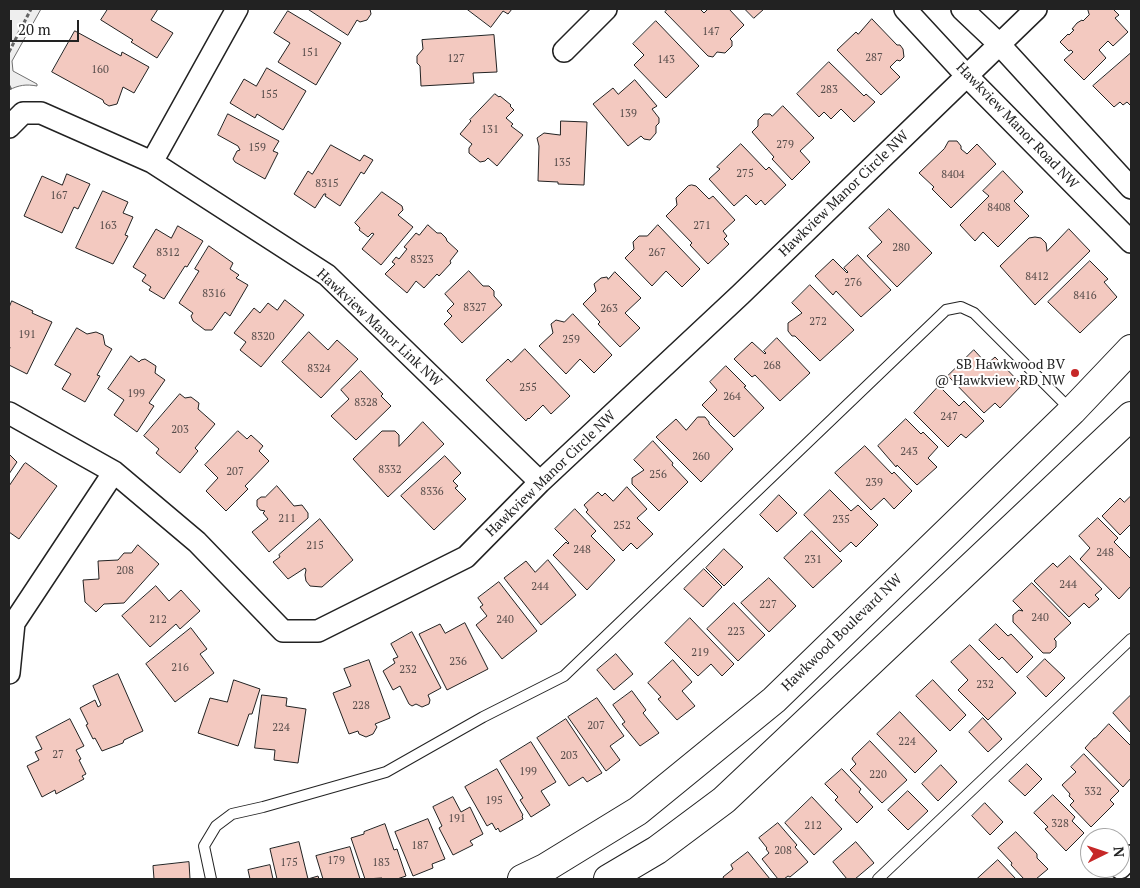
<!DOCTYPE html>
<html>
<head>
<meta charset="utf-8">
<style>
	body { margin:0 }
	#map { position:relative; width:1140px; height:888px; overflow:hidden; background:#fff; font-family:"PT Serif",serif }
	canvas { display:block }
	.frame { position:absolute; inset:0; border:10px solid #222; pointer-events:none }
	.north { position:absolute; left:1080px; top:828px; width:50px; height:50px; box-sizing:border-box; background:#fff; border:1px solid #a7a7a7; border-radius:50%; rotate:86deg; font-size:14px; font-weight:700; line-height:20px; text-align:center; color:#222 }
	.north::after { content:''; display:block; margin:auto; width:18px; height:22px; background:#c62828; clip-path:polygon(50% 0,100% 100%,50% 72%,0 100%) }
	.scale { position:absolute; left:10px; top:20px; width:69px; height:22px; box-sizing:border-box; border:2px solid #222; border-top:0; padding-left:6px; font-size:15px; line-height:18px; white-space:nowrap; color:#222; -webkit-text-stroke:4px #fff; paint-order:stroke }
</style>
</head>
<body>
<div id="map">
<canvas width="1140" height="888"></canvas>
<div class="frame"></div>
<div class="north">N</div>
<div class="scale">20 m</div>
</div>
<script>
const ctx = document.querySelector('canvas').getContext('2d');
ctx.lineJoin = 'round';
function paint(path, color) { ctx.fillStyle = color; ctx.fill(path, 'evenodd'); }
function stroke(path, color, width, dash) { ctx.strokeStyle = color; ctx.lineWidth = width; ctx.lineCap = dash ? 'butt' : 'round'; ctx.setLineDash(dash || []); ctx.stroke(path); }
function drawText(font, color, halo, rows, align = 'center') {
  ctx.font = font + ' "PT Serif",serif'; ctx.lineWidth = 4; ctx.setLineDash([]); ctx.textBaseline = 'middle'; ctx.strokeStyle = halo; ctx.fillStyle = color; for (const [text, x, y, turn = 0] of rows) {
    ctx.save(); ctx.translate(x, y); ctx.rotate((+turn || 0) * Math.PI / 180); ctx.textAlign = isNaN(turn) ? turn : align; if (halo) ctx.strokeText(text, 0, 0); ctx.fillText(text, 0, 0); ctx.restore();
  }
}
const green = new Path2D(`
	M9 9H41L12 61 13 71 37 84V86C26 84 19 85 9 90Z`);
paint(green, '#eee');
stroke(green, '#6f6f6f', 1);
const building = new Path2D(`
	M108 9H158L151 20 173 33 157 58 131 42 133 40 101 20Z
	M308 9H370L371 14 367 20 360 22 357 20 348 35Z
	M467 9H512L508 14 503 11 491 27Z
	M668 9H700L704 13 708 9H729L744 25 730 39 732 41V46L725 53 717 52 713 57 708 56 665 12Z
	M745 9H764L754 18Z
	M1088 9H1113L1119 15 1115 18 1128 32 1113 46 1108 41 1099 50 1106 58 1084 80 1064 60 1073 52 1071 50 1069 51 1060 42 1068 34 1069 35 1074 30 1072 29 1077 23 1082 20 1083 21 1089 15Z
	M288 11 341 43 316 85 278 62 290 43 274 33Z
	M872 19 897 45H900L903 49 904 57 900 61 897 60 890 67 900 77 881 95 837 50 856 32 858 34Z
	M656 21 699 66 666 98 634 65 644 55 633 44Z
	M75 31 121 56 122 52 149 67 134 93 123 87 117 104 109 106 104 103 103 100 52 72Z
	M494 35 497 72 473 73 474 83 421 86 420 66 417 63V56L423 49 422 40Z
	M1131 53V106L1127 102 1123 105 1120 102 1114 107 1093 86Z
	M829 62 864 96 866 94 875 102 854 122 841 109 831 119 824 112 819 117 797 94Z
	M267 68 306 91 283 130 257 114 255 118 230 103 244 79 256 86Z
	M635 80 657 106 652 109 659 118V123L656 126V133L650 140 644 139 641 136 628 146 593 104 613 88 618 94Z
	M495 94 499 97 500 96 511 105 510 106 514 110 506 118 513 124 511 126 523 135 497 166 488 158 485 161 480 162 469 153V148L472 144 460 134 471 121 470 120Z
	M783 106 814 138 800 151 810 162 792 180 772 159 774 157 752 132 758 126V120L764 114H770L772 116Z
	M228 114 279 141 273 151 278 153 265 179 235 162 233 159 237 151 240 150 238 146 218 135Z
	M561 121 587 122 584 185 558 184V182L538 181 539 146 537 138 544 133 560 135Z
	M949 141H957L961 146V149L967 154 977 144 996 164 951 208 932 189 934 187 919 173 944 149Z
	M741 144 766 170 769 167 786 185 765 205 761 200 756 205 746 195 734 206 709 179 720 169 717 167Z
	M331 145 360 161 364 155 373 160 364 174 361 172 340 206 325 196 326 194H324L315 208 294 194 308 171 312 174Z
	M1003 171 1023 192 1014 201 1029 216 998 247 983 232 975 241 960 225 989 196 983 191Z
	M67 174 90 184 78 209 74 207 62 233 24 216 42 176 62 185Z
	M692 185 696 186 709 199 713 196 735 220 723 231 727 236 724 239 729 244 708 264 690 245 692 243 666 216 677 205 676 198 688 186Z
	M103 191 128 202 123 213 133 217 125 235 128 236 113 264 76 248Z
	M382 192 402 206 403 210 398 215 413 227 381 265 362 249 374 234 372 233 368 237 359 230 360 228 355 223Z
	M889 209 932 253 897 287 867 256 882 242 869 228Z
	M428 225 437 233H441L446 238 447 241 458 251 450 261 451 263 439 276 437 274 424 288 416 281 407 293 385 274 395 264 392 262 396 257 399 259 407 249 404 247 416 233 419 235Z
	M658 225 700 269 682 287 666 271 652 286 625 258 634 249 633 242 639 236H647Z
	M178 226 203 241 187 267 185 266 164 299 149 290 151 287 142 281 146 275 133 267 156 229 171 238Z
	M1069 229 1090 251 1035 305 1000 266 1029 238 1035 237 1041 238 1046 243 1047 251Z
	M209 246 233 263 230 269 239 275 236 278 248 285 230 316 225 312 212 330H205L193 321 191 316 193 313 179 303 199 271 195 269Z
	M858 255 891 290 861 317 836 291 833 295 815 276 833 259 847 273 848 272 844 268Z
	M1090 261 1108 279 1104 282 1117 297 1080 333 1048 302Z
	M469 271 483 286H489L494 291V296L502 305 462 343 444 324 452 316 447 311 454 304 445 294Z
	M615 272 641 298 625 313 640 328 620 347 598 324 600 322 583 304 596 291 594 284 601 278 607 277 608 279Z
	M810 285 854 330 820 361 795 336H792L788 331V323L802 313 792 303Z
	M285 300 304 315 261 367 240 350 246 342 234 333 254 308 260 313 268 303 277 310Z
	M12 301 33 311 32 313 52 322 27 374 9 365V351L10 347H9V308Z
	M573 314 612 355 594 373 580 359 566 374 539 346 553 333 551 324 556 320 564 322Z
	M77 328 87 334 96 332 103 335 105 345 112 349 97 375 100 376 85 402 62 389 71 374 55 365Z
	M309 332 328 350 337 340 358 359 321 398 282 362Z
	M777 338 810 373 780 401 755 375 752 377 734 359 752 342 765 354 766 353 764 351Z
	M525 349 570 396 551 414 543 405 529 419 528 418 526 421 486 380 508 359 511 362Z
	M974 350 987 364 995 357 1022 385 1000 408 995 403 984 413 948 376Z
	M131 356 139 362 141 360 145 359 156 366 155 373 165 380 149 403 154 406 137 432 114 415 124 400 108 389Z
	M726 366 746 386 744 387 764 408 734 437 702 405 717 390 710 382Z
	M361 371 383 394 381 396 391 406 356 440 331 416 349 399 341 390Z
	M939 386 959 406 964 401 984 421 966 438 961 434 948 447 914 413Z
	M180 394 185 398 191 397 199 403 198 409 215 424 195 448 198 451 180 473 156 453 159 449 144 436Z
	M698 417H705L709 422V424L733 449 701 482 656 437 676 419 686 430Z
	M906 419 921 434 923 432 938 447 928 458 937 467 917 485 897 465 896 467 878 446Z
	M423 422 444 444 388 497 353 459 382 431H395L399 435V446Z
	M238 431 247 439 251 435 263 446 259 451 269 461 245 486 248 489 226 511 206 491 218 478 205 465Z
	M653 441 673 463 672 465 688 482 659 511 632 484V478L644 470 634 460Z
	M865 446 892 474 894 472 912 491 894 509 884 498 871 510 835 473Z
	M9 454 17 462 9 474Z
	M445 456 461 473 453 481 458 486 455 488 466 499 434 530 401 496Z
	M26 463 57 486 19 539 9 532V486L24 464Z
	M277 486 294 506 302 505 308 513V518L269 552 252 532 268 519 263 513 265 511 260 510 257 506V500L261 497H265Z
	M627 487 647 509 637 518 653 534 637 549 631 543 623 551 586 512 588 510 584 505 598 492 602 496 605 493 613 501Z
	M830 490 851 511 858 505 878 525 856 547 851 542 840 552 804 515Z
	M779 495 797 513 777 532 760 515Z
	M1131 496V524L1120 535 1102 516 1120 498 1124 502Z
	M575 509 596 531 591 536 615 560 587 590 553 555 566 542 568 544 569 543 555 529Z
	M1098 518 1118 538 1114 542 1131 559V586L1119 599 1080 559 1090 548 1079 536Z
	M320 519 353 560 322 587 310 586 306 581 305 575 306 570 305 568 288 579 273 562 280 557 279 555Z
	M812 531 842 561 813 588 784 558Z
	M138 545 159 564 124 603 104 604 96 612 85 602 83 580 99 579 98 561 118 560 124 553H131Z
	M724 549 743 567 724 586 706 568Z
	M1070 556 1102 589 1095 595 1099 599 1089 608 1084 603 1069 617 1034 581 1053 563 1057 567Z
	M548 560 576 595 541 625 504 578 526 561 535 572Z
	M704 569 722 587 703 607 684 589Z
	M769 578 796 606 769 632 741 603Z
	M499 582 537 631 502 659 476 625 487 616 480 607 483 605 478 598Z
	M1032 583 1071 623 1054 639 1056 641V647L1050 653H1043L1013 622V615L1019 610 1023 611 1013 601Z
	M156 586 169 601 181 590 200 611 180 629 176 624 150 647 122 616Z
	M734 603 765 635 738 661 707 629Z
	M690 618 734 664 722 676 711 664 698 676 665 643Z
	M465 623 488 669 447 690 419 634 440 624 445 633Z
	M996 624 1008 636 1011 634 1033 657 1017 673 1002 657 999 660 979 640Z
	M191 628 207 649 200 654 214 673 175 702 146 664Z
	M412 632 441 688 428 695 430 700 429 704 422 707 416 704 412 706 409 704 400 686 393 690 383 671 395 663 393 659 398 657 391 644Z
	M970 645 1016 693 988 720 958 690 968 680 951 662Z
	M616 654 633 674 614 690 597 670Z
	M1045 659 1065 678 1046 697 1027 677Z
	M369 660 390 718 375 724 377 727 373 734 366 737 359 734 358 731 349 734 333 693 351 686 344 669Z
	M673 660 692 682 682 691 695 706 677 720 658 699 661 697 648 683Z
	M118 674 143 731 124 740 123 743 102 751 95 738 93 739 86 725 88 724 80 708 95 700 98 707 101 705 93 686Z
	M234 680 260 689 252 714H249L238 746 198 733 210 698 227 702Z
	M933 680 966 715 950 731 916 696Z
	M632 691 646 710 643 713 659 733 640 746 622 724 625 722 613 705Z
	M262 695 287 698 286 706 306 709 298 763 274 760 275 750 255 748Z
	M1131 695V733L1113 713Z
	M597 698 624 736 610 746 620 760 606 771 568 717Z
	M900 712 937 751 915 773 877 734Z
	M983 718 1002 739 988 752 969 732Z
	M70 719 84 746 76 750 81 759 79 760 86 774 82 776 84 779 56 794 55 790 42 797 27 766 39 760 35 752 42 749 36 737Z
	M566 719 602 773 587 782 583 777 569 786 537 738Z
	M1109 724 1131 746V778L1123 787 1085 748 1094 738H1095Z
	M870 741 907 780 882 803 850 770 856 764 852 759 853 757Z
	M531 742 556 782 541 791 550 805 531 817 520 800 523 798 500 761Z
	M1084 754 1119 791 1110 800 1114 804 1091 827 1070 805 1074 801 1069 796 1070 794 1062 785 1076 772 1071 767Z
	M1027 764 1042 779 1025 796 1009 781Z
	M941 765 957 782 938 801 922 784Z
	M497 769 523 815 522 816 523 819 500 832 498 828 496 830 492 823 487 826 465 787Z
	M842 769 861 789 859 792 873 807 857 823 835 800 838 797 825 784Z
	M908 791 928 811 908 830 888 810Z
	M1053 795 1075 817 1072 821 1084 833 1066 851 1045 829 1048 827 1034 813Z
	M453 797 461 812 470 807 483 834 470 841 473 845 453 855 439 828 442 826 433 807Z
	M812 797 842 829 814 855 785 823Z
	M985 803 1003 822 990 835 972 816Z
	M428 819 445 859 432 864 433 868 413 876 395 832Z
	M778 823 797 845 795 847 808 862 790 877 788 876 784 879H778L762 859 769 853 766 849 767 848 759 838Z
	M385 824 394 850 397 849 406 876 397 879H383L382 878 365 879 351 838 364 834V832Z
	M1016 832 1037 854V858L1048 869 1036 879H1024L1011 865 1012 863 998 848Z
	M299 842 308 879 318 876 319 879H277L270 849Z
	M856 842 874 863 855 879H847L833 862Z
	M350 847 360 879H323L316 856Z
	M748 852 770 879H724L723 877 733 869 731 865Z
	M998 860 1016 879H977Z
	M189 862 190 879H154L153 866Z
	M270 865 273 879H250L248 870Z`);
paint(building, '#f3c9c0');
stroke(building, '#222', 1);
const lane = new Path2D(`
	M211 879 204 846 216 826 232 814 263 807 386 772 483 717 564 676 946 310 961 307 974 313 1071 410
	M878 879 1131 639`);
const street = new Path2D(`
	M905 9 966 75 1131 242
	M962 9 999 44 1131 188
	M564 51 606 9
	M9 127 23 113H41L152 162 237 9
	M152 162 327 275 540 482
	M9 413 114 472 197 542 283 631H318L466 557 540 482 740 295 1036 9
	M9 673 14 623 114 472
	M1120 868 1131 856`);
const secondary = new Path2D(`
	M522 879 545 868 638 811 774 700 1072 411 1131 349
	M608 879 657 850 724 800 1131 416`);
stroke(lane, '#222', 12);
stroke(street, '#222', 24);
stroke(secondary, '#222', 30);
stroke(new Path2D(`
	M9 52 31 9
	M9 86 11 90`), '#646464', 3, [4, 2.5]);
stroke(lane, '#fff', 10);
stroke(street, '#fff', 21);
stroke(secondary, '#fff', 28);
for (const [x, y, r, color] of [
	[1075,373,5,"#c62828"]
]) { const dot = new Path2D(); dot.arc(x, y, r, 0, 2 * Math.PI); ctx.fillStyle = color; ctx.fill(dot); stroke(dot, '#fff', 2); }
drawText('11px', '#564c4a', null, [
	["147",711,32],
	["151",310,53],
	["287",874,58],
	["127",456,59],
	["143",666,60],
	["160",100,70],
	["283",829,90],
	["155",269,95],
	["139",628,114],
	["131",490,130],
	["279",785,145],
	["159",257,148],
	["135",562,163],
	["275",745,174],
	["8404",953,175],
	["8315",327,184],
	["167",59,196],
	["8408",999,208],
	["163",108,226],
	["271",702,226],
	["280",901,248],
	["8312",168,253],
	["267",657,253],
	["8323",422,260],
	["8412",1037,277],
	["276",853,283],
	["8316",214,294],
	["8416",1085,296],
	["8327",475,308],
	["263",609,309],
	["272",818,322],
	["191",27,335],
	["8320",263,337],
	["259",571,340],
	["268",772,366],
	["8324",319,369],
	["255",528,388],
	["199",136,394],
	["264",732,397],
	["8328",366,403],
	["247",949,417],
	["203",180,430],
	["243",909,452],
	["260",701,457],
	["8332",390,470],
	["207",235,472],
	["256",658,475],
	["239",874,483],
	["8336",432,492],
	["211",287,519],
	["235",841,520],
	["252",622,526],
	["215",315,546],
	["248",582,550],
	["248",1105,553],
	["231",813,560],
	["208",125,571],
	["244",1068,585],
	["244",540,587],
	["227",768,605],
	["240",1040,618],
	["212",158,620],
	["240",505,620],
	["223",736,632],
	["219",700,653],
	["236",458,662],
	["216",180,668],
	["232",408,670],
	["232",985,685],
	["228",361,706],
	["207",596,726],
	["224",281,728],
	["224",907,742],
	["27",58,755],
	["203",569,756],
	["199",528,772],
	["220",878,775],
	["332",1093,792],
	["195",494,801],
	["191",457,819],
	["328",1060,824],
	["212",813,826],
	["187",420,846],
	["208",783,851],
	["179",336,861],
	["175",289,863],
	["183",381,863]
]);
drawText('14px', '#222', '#fff', [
	["Hawkview Manor Road NW",1017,126,46],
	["Hawkview Manor Circle NW",844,194,-44],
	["Hawkview Manor Link NW",379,328,43],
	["Hawkview Manor Circle NW",551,474,-44],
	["Hawkwood Boulevard NW",842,633,-44]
]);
drawText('14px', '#222', '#fff', [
	["SB Hawkwood BV",1065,365],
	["@ Hawkview RD NW",1065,381]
], 'right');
</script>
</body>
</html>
